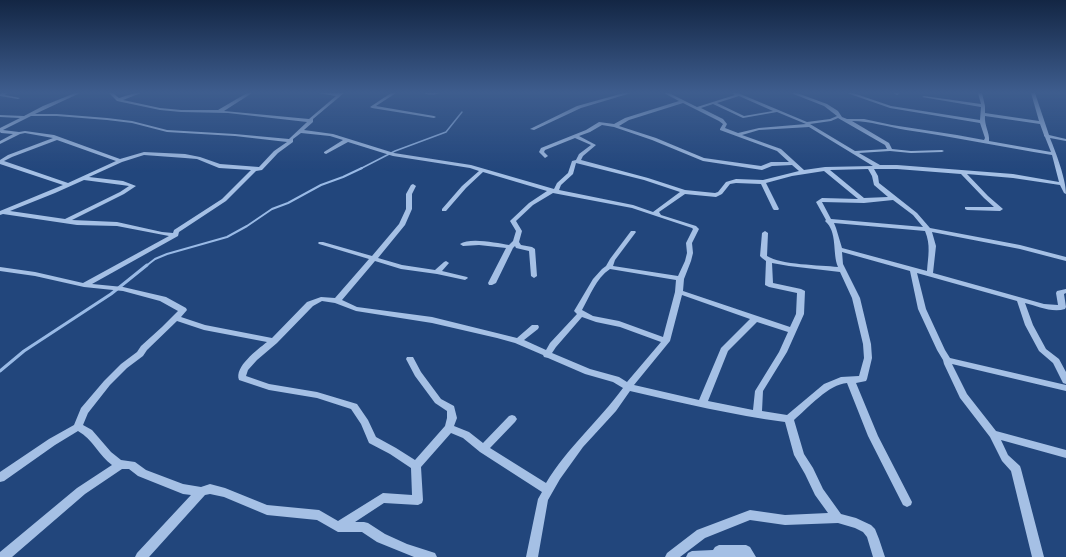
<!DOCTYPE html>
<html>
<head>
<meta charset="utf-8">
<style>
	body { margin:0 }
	canvas { display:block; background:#22467c }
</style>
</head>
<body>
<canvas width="1066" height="557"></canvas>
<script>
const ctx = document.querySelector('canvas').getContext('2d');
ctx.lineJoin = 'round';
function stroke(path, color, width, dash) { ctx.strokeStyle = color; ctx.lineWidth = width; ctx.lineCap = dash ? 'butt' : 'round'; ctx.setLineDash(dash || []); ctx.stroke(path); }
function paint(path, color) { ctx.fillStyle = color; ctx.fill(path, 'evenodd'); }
stroke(new Path2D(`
	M360 169 395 151 446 132 462 112`), '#99bae6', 1.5);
stroke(new Path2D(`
	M146 266 155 259 167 254 227 237 247 226 272 209 288 203 321 185 343 177 362 168`), '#99bae6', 2);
stroke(new Path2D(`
	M0 371 24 351 111 294 147 265`), '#99bae6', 3);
paint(new Path2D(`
	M2 93H7L5 95 20 98 18 99 0 96V94Z
	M75 93H80L35 114H57L107 118 132 121 167 130 235 134 289 139 307 122 228 113 181 112 160 110 117 101 109 93H113L119 98 135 93H141L123 100 160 108 181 110H218L247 93H252L224 111 309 119 336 96 318 93H344L313 119V122L304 130 333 134 394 153 471 165 554 189 557 183 568 173 572 161 576 160 579 154 591 145 575 138 545 150 544 152 548 156 545 158 539 152 541 148 586 130 599 122 614 124 625 118 679 101 664 93H669L697 107 735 95 732 93H738L807 122 830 119 837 116 824 106 791 93H797L827 104 838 111 842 117 847 119H864L892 125 957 135 984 140 985 138 980 123 890 108 847 93H853L891 106 980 120 981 107 922 97 924 96 981 104 978 93H982L985 106V113L1039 121 1031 93H1035L1049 135 1066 139V141L1050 138C1056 153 1066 179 1066 194L1064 193 1060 185 1013 178 967 174 988 196 1003 209 1000 211 967 210 965 209V207H994L984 198 961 174 897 169H874L878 176 879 183 917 213 930 228 1020 245 1066 257V261L1020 249 932 232 936 246 933 273 1044 304 1058 305 1056 293 1057 291 1066 289V293L1064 294 1066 307 1065 309C1052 313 1037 306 1025 303L1033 325 1046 349 1059 359 1066 372V384L1063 383 1053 363 1039 351 1025 325 1017 301 917 273 926 309 945 350 950 358 1066 385V391L952 364 967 394 996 431 1066 450V458L1001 440 1008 455 1020 466 1021 469 1044 557H1032L1011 471 1002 461 990 437 960 398 944 364 943 360 937 350 918 309 910 271 842 252 843 264 860 298 871 344 872 358 867 379 866 381 856 383 878 436 912 502 911 505 907 507 903 505 868 436 847 383C829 384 808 408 794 420L804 454 813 468 823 489 841 514 856 518 871 525 875 529 879 539 885 557H873L867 537 863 532 855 528 838 523 785 525 750 520 705 538 680 557H665L667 553 697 530 750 510 785 515 828 513 815 495 805 474 794 455 785 422C733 415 682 403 630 391L616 411 583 447 560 479 548 500 538 557H526L538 499 542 492 480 452 463 438 451 433 421 467 423 500 422 503 418 505 384 503 355 522H364L368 523 385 534 407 544 435 553 437 557H414L377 542 362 532H338L317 520 267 515 224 497 210 494 205 495 149 557H135L137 553 191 495 183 494 138 476 129 469H122L85 494 12 557H0V552L77 488 112 465C99 456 93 439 78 431L55 445 4 481 0 482V472L49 439 74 425 81 408 104 381 121 364 137 352 141 346 162 327 178 311 160 301 123 291 84 287 35 276 0 271V267L35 272 83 283 169 236 117 226 77 225 3 214 0 215V211L63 185 0 164V160L8 155 53 138 25 133 20 134 0 144V141L13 134 1 133 0 132V128L20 118 0 117V115L24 116 43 106ZM739 96 773 111 744 116 717 103ZM683 103 719 121 723 124 720 129V130L777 151 789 162H771L761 166 704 158 656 138 619 126 629 120ZM713 104 743 118 777 112 806 124 759 128 738 133 725 128 727 124 723 119 701 108ZM31 116H57L107 120 132 123 167 132 235 136 287 142 274 151 259 167 220 164 200 157 185 154 144 152 120 159 54 135 25 131 19 132 3 130ZM985 116 1040 124 1044 135V136L1045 137 1051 152 989 141C990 133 984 125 985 116ZM838 118 885 145 887 149 855 151 810 124 831 121ZM852 121C870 121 888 127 906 130 955 137 1003 147 1052 155L1059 182 1013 174 897 165H880L859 153 890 151 911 153 942 152 944 151 942 150 911 151 892 149 889 143ZM602 125 614 127 652 140 703 161 762 170 772 166 792 165 799 171 763 180 736 179 726 182 718 192 715 193 685 190 648 178 581 160 583 156 596 145 579 136 590 132ZM809 127 873 166 825 167 804 170 781 149 742 135 759 130ZM301 133 330 136 343 140 324 152V153L326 154 348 142 393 156 470 168 479 171 462 186 442 209V211H446L466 188 483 172 547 191 529 203 511 220 510 221 516 231 513 241 509 245C497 243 470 237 460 244L463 246 479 245 506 248 488 283 489 285H492L496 283 513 248 515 246 516 248 529 251 531 276 534 278 537 276 535 249 532 247 521 245 519 242 522 231 516 221 533 205 553 193 632 208 692 228 693 229 686 243 687 253 685 261 678 276 613 266 615 260 636 232 635 231H631L610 259 606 266 602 269 593 279 574 311 577 314 550 343 546 350 524 340 538 329 539 327 538 325H532L517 338 432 317 357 307 342 300 375 261 401 269 437 274 465 280 468 278 467 277 442 271 449 263 446 261 444 262 435 270 402 265 378 258 405 225 412 209V194L416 186 413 184 411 185 406 194V209L399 224 372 256 323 242H319L318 243 319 244 369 259 335 298 321 297 307 302 272 338 205 325 181 317 187 310 186 308 166 297 123 287 92 284 178 236 179 232 226 201 256 171 262 170 278 153 293 142V139ZM57 140 116 161 68 183 4 161 12 157ZM144 155 185 158 197 159 219 168 251 170 222 199 174 230 173 233 162 232 117 222 72 220 124 194 136 186 123 181 89 177 122 162ZM576 163 644 180 680 192 653 212 633 205 559 190 561 185 573 174ZM868 169 872 176 874 185 888 197 864 198 830 170ZM824 171 858 199 822 198 816 202 826 220 825 221C838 232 832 253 838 267 820 265 781 265 767 256L768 233 765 231 762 233 760 256 762 258 766 261 765 285 769 287 797 293 796 314 790 327 683 291 684 279 691 261 693 253 692 243 699 229 696 226 661 215 659 212 685 194 716 197 722 194 730 184 736 183 761 184 773 209 774 210H778L779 209 766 183 792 176ZM84 180 122 185 129 186 120 192 65 219 10 211 55 193ZM893 200 913 215 923 227 831 219 822 202 864 203ZM834 223 925 231C931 245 928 257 927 271L842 248 836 228ZM772 263 789 266 840 272 852 298 863 344 864 358 859 376 841 377 824 384 787 415 762 411 763 391 787 352 804 314 805 291 801 289 773 283ZM610 269 676 280 675 292 663 337 619 321 593 316 582 310C590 296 596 278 610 269ZM682 295 750 319 721 348 699 400 634 385 670 341ZM322 301 335 303 356 311 432 323 497 338 515 343 543 355 544 357 548 358 585 374 613 382 623 388C599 421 567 448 546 483L490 448 515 422 517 419 515 416 512 415 509 416 483 443 469 432 454 426 457 418 454 406 441 399 421 372 413 357H407L406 359 415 376 435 403 447 411V418L445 426 415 460 396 448 376 437 368 420 357 404 317 392 269 384 246 376 248 370 257 360 277 343 313 306ZM582 317 596 322 620 327 661 342 627 382 619 377 590 369 552 353 556 347ZM177 321 204 330 267 342C257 350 234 367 239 380L269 390 317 398 351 409 361 424 369 443 390 454 411 468 412 495 383 493 338 521 319 510 267 505 225 488 210 484 201 487 183 484 146 470 135 462 121 460 111 452 92 430 83 425 88 413 110 385 127 368 143 356 147 350ZM757 322 788 332 779 352 755 391 753 410 708 401 728 351Z
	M391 93H396L376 106 434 116 436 117 434 118 372 108 370 107Z
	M424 93H439C436 95 427 95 424 93Z
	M624 93H631L581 108 534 130 530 129 577 106Z
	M893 93H898L899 94 897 95Z
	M719 545H746L750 547 756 557H686L688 553 692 551 713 550 715 547Z`), '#a5c0e5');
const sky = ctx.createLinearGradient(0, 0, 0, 171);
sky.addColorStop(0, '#132644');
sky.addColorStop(0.54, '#3e5d8e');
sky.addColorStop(1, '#3e5d8e00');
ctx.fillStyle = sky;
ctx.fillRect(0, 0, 1066, 171);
</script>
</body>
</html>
